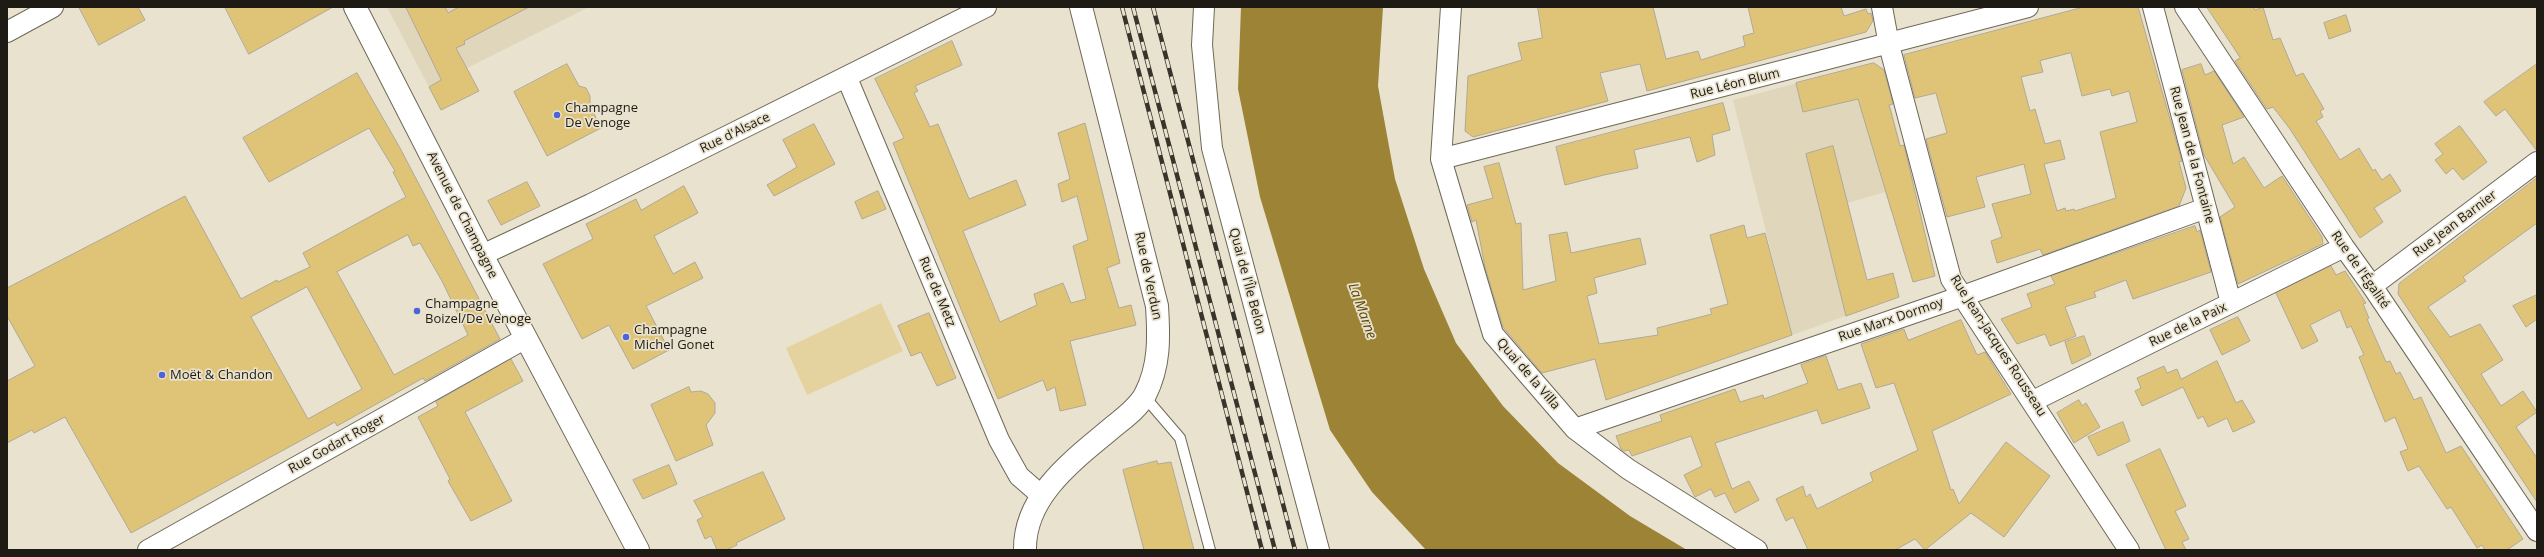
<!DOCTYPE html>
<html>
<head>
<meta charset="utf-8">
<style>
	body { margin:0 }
	#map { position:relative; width:2544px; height:557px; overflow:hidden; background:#e9e2ce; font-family:"Open Sans",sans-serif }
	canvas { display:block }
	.frame { position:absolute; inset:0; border:8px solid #1e1b14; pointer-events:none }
</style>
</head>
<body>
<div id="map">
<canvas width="2544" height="557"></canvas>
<div class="frame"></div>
</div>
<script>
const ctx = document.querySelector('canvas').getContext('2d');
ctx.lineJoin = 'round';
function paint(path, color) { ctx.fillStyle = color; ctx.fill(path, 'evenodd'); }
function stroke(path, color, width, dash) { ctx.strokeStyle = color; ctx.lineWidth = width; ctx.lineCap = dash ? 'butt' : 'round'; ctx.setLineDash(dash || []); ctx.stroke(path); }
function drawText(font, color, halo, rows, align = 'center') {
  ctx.font = font + ' "Open Sans",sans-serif'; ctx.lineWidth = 3.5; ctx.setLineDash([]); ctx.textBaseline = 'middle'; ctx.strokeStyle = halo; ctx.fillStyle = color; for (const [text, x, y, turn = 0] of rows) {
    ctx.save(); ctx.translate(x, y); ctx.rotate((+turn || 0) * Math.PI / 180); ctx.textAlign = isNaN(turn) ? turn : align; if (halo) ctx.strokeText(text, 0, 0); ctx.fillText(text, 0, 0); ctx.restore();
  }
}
paint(new Path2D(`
	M387 7H589L429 87Z
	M1874 63 1881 68 1916 205 1891 212 1885 192 1848 203 1867 280 1893 273 1899 297 1792 335 1733 100Z`), '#e0d6bc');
paint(new Path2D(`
	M881 303 903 351 807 395 786 348Z`), '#e5d39f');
paint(new Path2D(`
	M1241 7H1383L1378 86 1395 179 1424 269 1456 343 1503 406 1558 463 1630 516 1687 550H1426L1372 492 1330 430 1260 197 1238 89Z`), '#9d8336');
const building = new Path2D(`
	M79 7H138L145 20 99 45Z
	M225 7H333L249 54Z
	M406 7H445L448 13 459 7H529L464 41 465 44 456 48 479 91 441 110 429 87 441 80Z
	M1538 7H1653L1666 59 1698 51 1701 60 1745 46 1743 36 1754 33 1748 7H1841L1844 16 1866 9 1868 14 1871 13 1873 21 1866 32 1647 91 1640 64 1600 73 1608 101 1473 137 1465 131 1468 76 1522 60 1518 43 1542 38Z
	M2084 7H2138L2182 161 2179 162 2186 188 2179 206 2043 255 2040 249 1997 263 1991 241 2002 237 1992 204 2031 194 2024 164 1976 177 1985 207 1947 217 1926 139 1947 133 1936 93 1915 98 1904 55ZM2071 53 2082 96 2110 89 2112 96 2129 91 2137 122 2100 132 2116 198 2075 211 2074 209 2066 211 2065 208 2057 211 2044 164 2065 159 2060 140 2045 144 2035 109 2030 111 2021 77 2043 72 2040 61Z
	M2207 7H2254L2255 10 2263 7 2273 40 2280 38 2296 76 2303 73 2324 109 2320 111 2323 117 2316 121 2340 160 2359 148 2373 171 2375 169 2382 180 2390 174 2401 191 2374 208 2383 222 2360 238 2290 129 2273 107 2267 109 2235 61 2240 58Z
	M2346 15 2351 31 2329 39 2324 23Z
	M952 41 962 65 915 86 918 91 914 93 930 127 938 124 969 199 1016 180 1026 205 963 231 1000 322 1037 305 1034 294 1063 283 1071 303 1086 299 1073 246 1088 240 1077 196 1062 202 1058 184 1070 179 1058 133 1085 123 1120 263 1107 268 1119 308 1131 305 1136 325 1070 341 1086 405 1060 411 1055 387 1047 391 1043 380 998 399 893 143 904 138 875 79Z
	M1874 63 1884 70 1893 104 1889 105 1900 146 1904 145 1935 276 1913 282 1858 99 1803 112 1796 83Z
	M567 64 579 86 586 88 590 96V106L601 128 547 156 514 92Z
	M2201 64 2205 75 2214 71 2244 117 2222 125 2233 164 2244 157 2264 188 2282 176 2322 237 2323 244 2238 284 2220 217 2235 207 2204 155 2182 70Z
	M2537 64V151L2505 109 2496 116 2484 102Z
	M357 73 400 148 500 339 425 381 423 378 337 426 335 422 131 533 65 417 34 433 32 430 7 443V381L35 366 7 316V288L185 196 241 299 277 280 278 282 310 267 303 253 406 197 393 172 395 171 369 128 269 182 243 138ZM408 235 413 246 420 243 442 281 468 335 394 375 337 272ZM307 287 362 389 308 419 251 317Z
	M1723 103 1730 130 1712 135 1715 155 1697 162 1690 137 1634 150 1638 168 1604 175 1565 185 1556 147Z
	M814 124 835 164 774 196 767 185 797 167 783 140Z
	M2460 126 2487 162 2463 180 2453 168 2446 174 2435 160 2443 154 2435 144Z
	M1833 146 1867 280 1893 273 1899 297 1846 316 1806 154Z
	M1499 163 1516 224 1521 223 1523 290 1556 281 1549 235 1567 232 1571 253 1640 238 1646 264 1594 278 1597 293 1587 296 1599 344 1658 335 1657 328 1712 314 1710 309 1728 304 1710 235 1744 225 1747 238 1765 233 1792 335 1606 400 1595 359 1542 373 1503 327 1485 267 1476 220 1472 222 1467 205 1493 198 1484 167Z
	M2537 178V223L2463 277 2466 281 2428 307 2450 337 2480 324 2503 360 2481 374 2501 406 2523 391 2537 412 2516 427 2537 458V502L2398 294 2399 284Z
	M527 182 540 206 501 225 488 201Z
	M684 186 698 213 654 236 673 274 695 262 703 278 646 306 669 350 633 369 609 325 582 339 543 264 593 239 586 224 636 199 641 210Z
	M878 191 886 209 862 219 855 202Z
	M2195 226 2197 232 2200 230 2211 272 2133 299 2126 280 2094 292 2096 297 2065 307 2076 336 2050 346 2045 334 2017 344 2001 319 2032 307 2027 294 2055 284 2051 276Z
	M2331 266 2336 275 2345 271 2366 303 2363 304 2369 318 2367 319 2386 362 2390 361 2396 374 2400 372 2414 400 2421 397 2446 453 2461 446 2523 539 2507 550H2485L2482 545 2477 548 2451 507 2447 509 2419 466 2408 471 2400 452 2408 449 2395 417 2385 422 2359 357 2364 355 2351 326 2347 328 2340 310 2310 325 2318 341 2302 349 2276 293Z
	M2537 295V319L2526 327 2513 306Z
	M929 313 956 378 937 386 921 352 911 356 898 326Z
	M2238 317 2250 341 2222 355 2210 330Z
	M1961 320 1977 355 1985 352 2011 394 1932 431 1951 490 1953 489 1959 504 2006 442 2050 476 2004 537 1971 513 1925 550 1915 539 1895 550H1808L1793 517 1786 521 1776 499 1803 486 1806 497 1810 494 1817 509 1873 481 1870 473 1918 450 1894 383 1876 388 1861 344 1904 329 1908 340Z
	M2084 336 2091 355 2072 364 2065 342Z
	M1826 356 1838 390 1861 383 1870 408 1822 424 1817 410 1715 443 1732 489 1749 481 1759 500 1735 513 1725 493 1715 497 1711 489 1695 497 1684 475 1702 466 1691 436 1632 456 1629 450 1624 451 1621 449 1616 436 1662 421 1660 415 1735 389 1740 402 1763 395 1764 399 1808 383 1801 365Z
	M511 359 523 381 465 412 512 501 471 521 448 481 450 479 418 417 438 406 436 402Z
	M2217 361 2236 403 2242 400 2255 422 2233 432 2227 418 2208 427 2203 416 2198 419 2183 387 2142 406 2135 391 2141 388 2137 378 2164 366 2167 373 2177 369 2181 379Z
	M689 387 691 392 701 391 708 394 715 403V413L706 425 713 445 676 461 651 405Z
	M2079 400 2082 406 2086 403 2100 427 2074 443 2057 413Z
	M2123 422 2130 441 2098 456 2088 437Z
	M2160 449 2186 506 2175 511 2189 539 2182 542 2186 550H2166L2126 465Z
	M1157 461 1158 464 1171 462 1194 550H1144L1123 470Z
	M669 465 677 484 643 499 633 480Z
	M763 472 785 519 736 543 737 545 726 550H717L711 536 705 539 697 520 703 517 694 501Z`);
paint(building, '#dfc478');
stroke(building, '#afa896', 1);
const service = new Path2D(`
	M1144 396 1180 438 1210 550`);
const minor = new Path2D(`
	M1204 7 1202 45 1212 148 1319 550
	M1451 7 1441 159 1493 334 1575 429 1628 469 1757 550
	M1882 7 1889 45 1951 279 2129 550
	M2153 7 2231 303
	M2185 7 2344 247 2372 286 2537 531
	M7 32 53 7
	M847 78 999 440 1019 476 1042 496
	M1441 159 2028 7
	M482 255 591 204 986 7
	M2372 286 2537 162
	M2033 401 2344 247
	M1575 429 1963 296 2206 208
	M148 550 526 338`);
const secondary = new Path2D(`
	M355 7 482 255 638 550`);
const primary = new Path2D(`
	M1025 550C1024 495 1075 459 1113 427 1124 418 1138 408 1145 395 1160 366 1159 337 1157 306L1081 7`);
stroke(service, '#6e6857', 12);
stroke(minor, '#6e6857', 22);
stroke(secondary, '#6e6857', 24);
stroke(primary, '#6e6857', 24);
stroke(service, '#fff', 10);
stroke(minor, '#fff', 20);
stroke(secondary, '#fff', 22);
stroke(primary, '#fff', 22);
const rail = new Path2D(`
	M1122 7 1262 550
	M1133 7 1275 550
	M1153 7 1295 550`);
stroke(rail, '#38342b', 4.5);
stroke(rail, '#e9e2ce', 3, [9]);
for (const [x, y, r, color] of [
	[557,115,4,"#4c64d9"],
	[417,311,4,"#4c64d9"],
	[626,337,4,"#4c64d9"],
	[162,375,4,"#4c64d9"]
]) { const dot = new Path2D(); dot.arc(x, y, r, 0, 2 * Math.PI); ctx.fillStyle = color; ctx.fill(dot); stroke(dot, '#e9e2ce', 1.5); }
drawText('13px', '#1e1b14', '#e9e2ce', [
	["Rue Léon Blum",1735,84,-14],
	["Rue d'Alsace",735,133,-26],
	["Rue Jean de la Fontaine",2192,155,75],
	["Avenue de Champagne",462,215,63],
	["Rue Jean Barnier",2455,224,-37],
	["Rue de l'Égalité",2360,270,55],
	["Rue de Verdun",1148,276,78],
	["Quai de l'Île Belon",1247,281,75],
	["Rue de Metz",937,292,67],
	["Rue Marx Dormoy",1891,320,-19],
	["Rue de la Paix",2188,325,-26],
	["Rue Jean-Jacques Rousseau",1998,346,57],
	["Quai de la Villa",1528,374,49],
	["Rue Godart Roger",337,444,-29]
]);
drawText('13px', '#1e1b14', '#e9e2ce', [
	["Champagne",565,108],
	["De Venoge",565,123],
	["Champagne",425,304],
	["Boizel/De Venoge",425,319],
	["Champagne",634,330],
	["Michel Gonet",634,345],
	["Moёt & Chandon",170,375]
], 'left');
drawText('italic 14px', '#5a480a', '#e9e2ce', [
	["La Marne",1362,311,70]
]);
</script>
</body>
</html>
